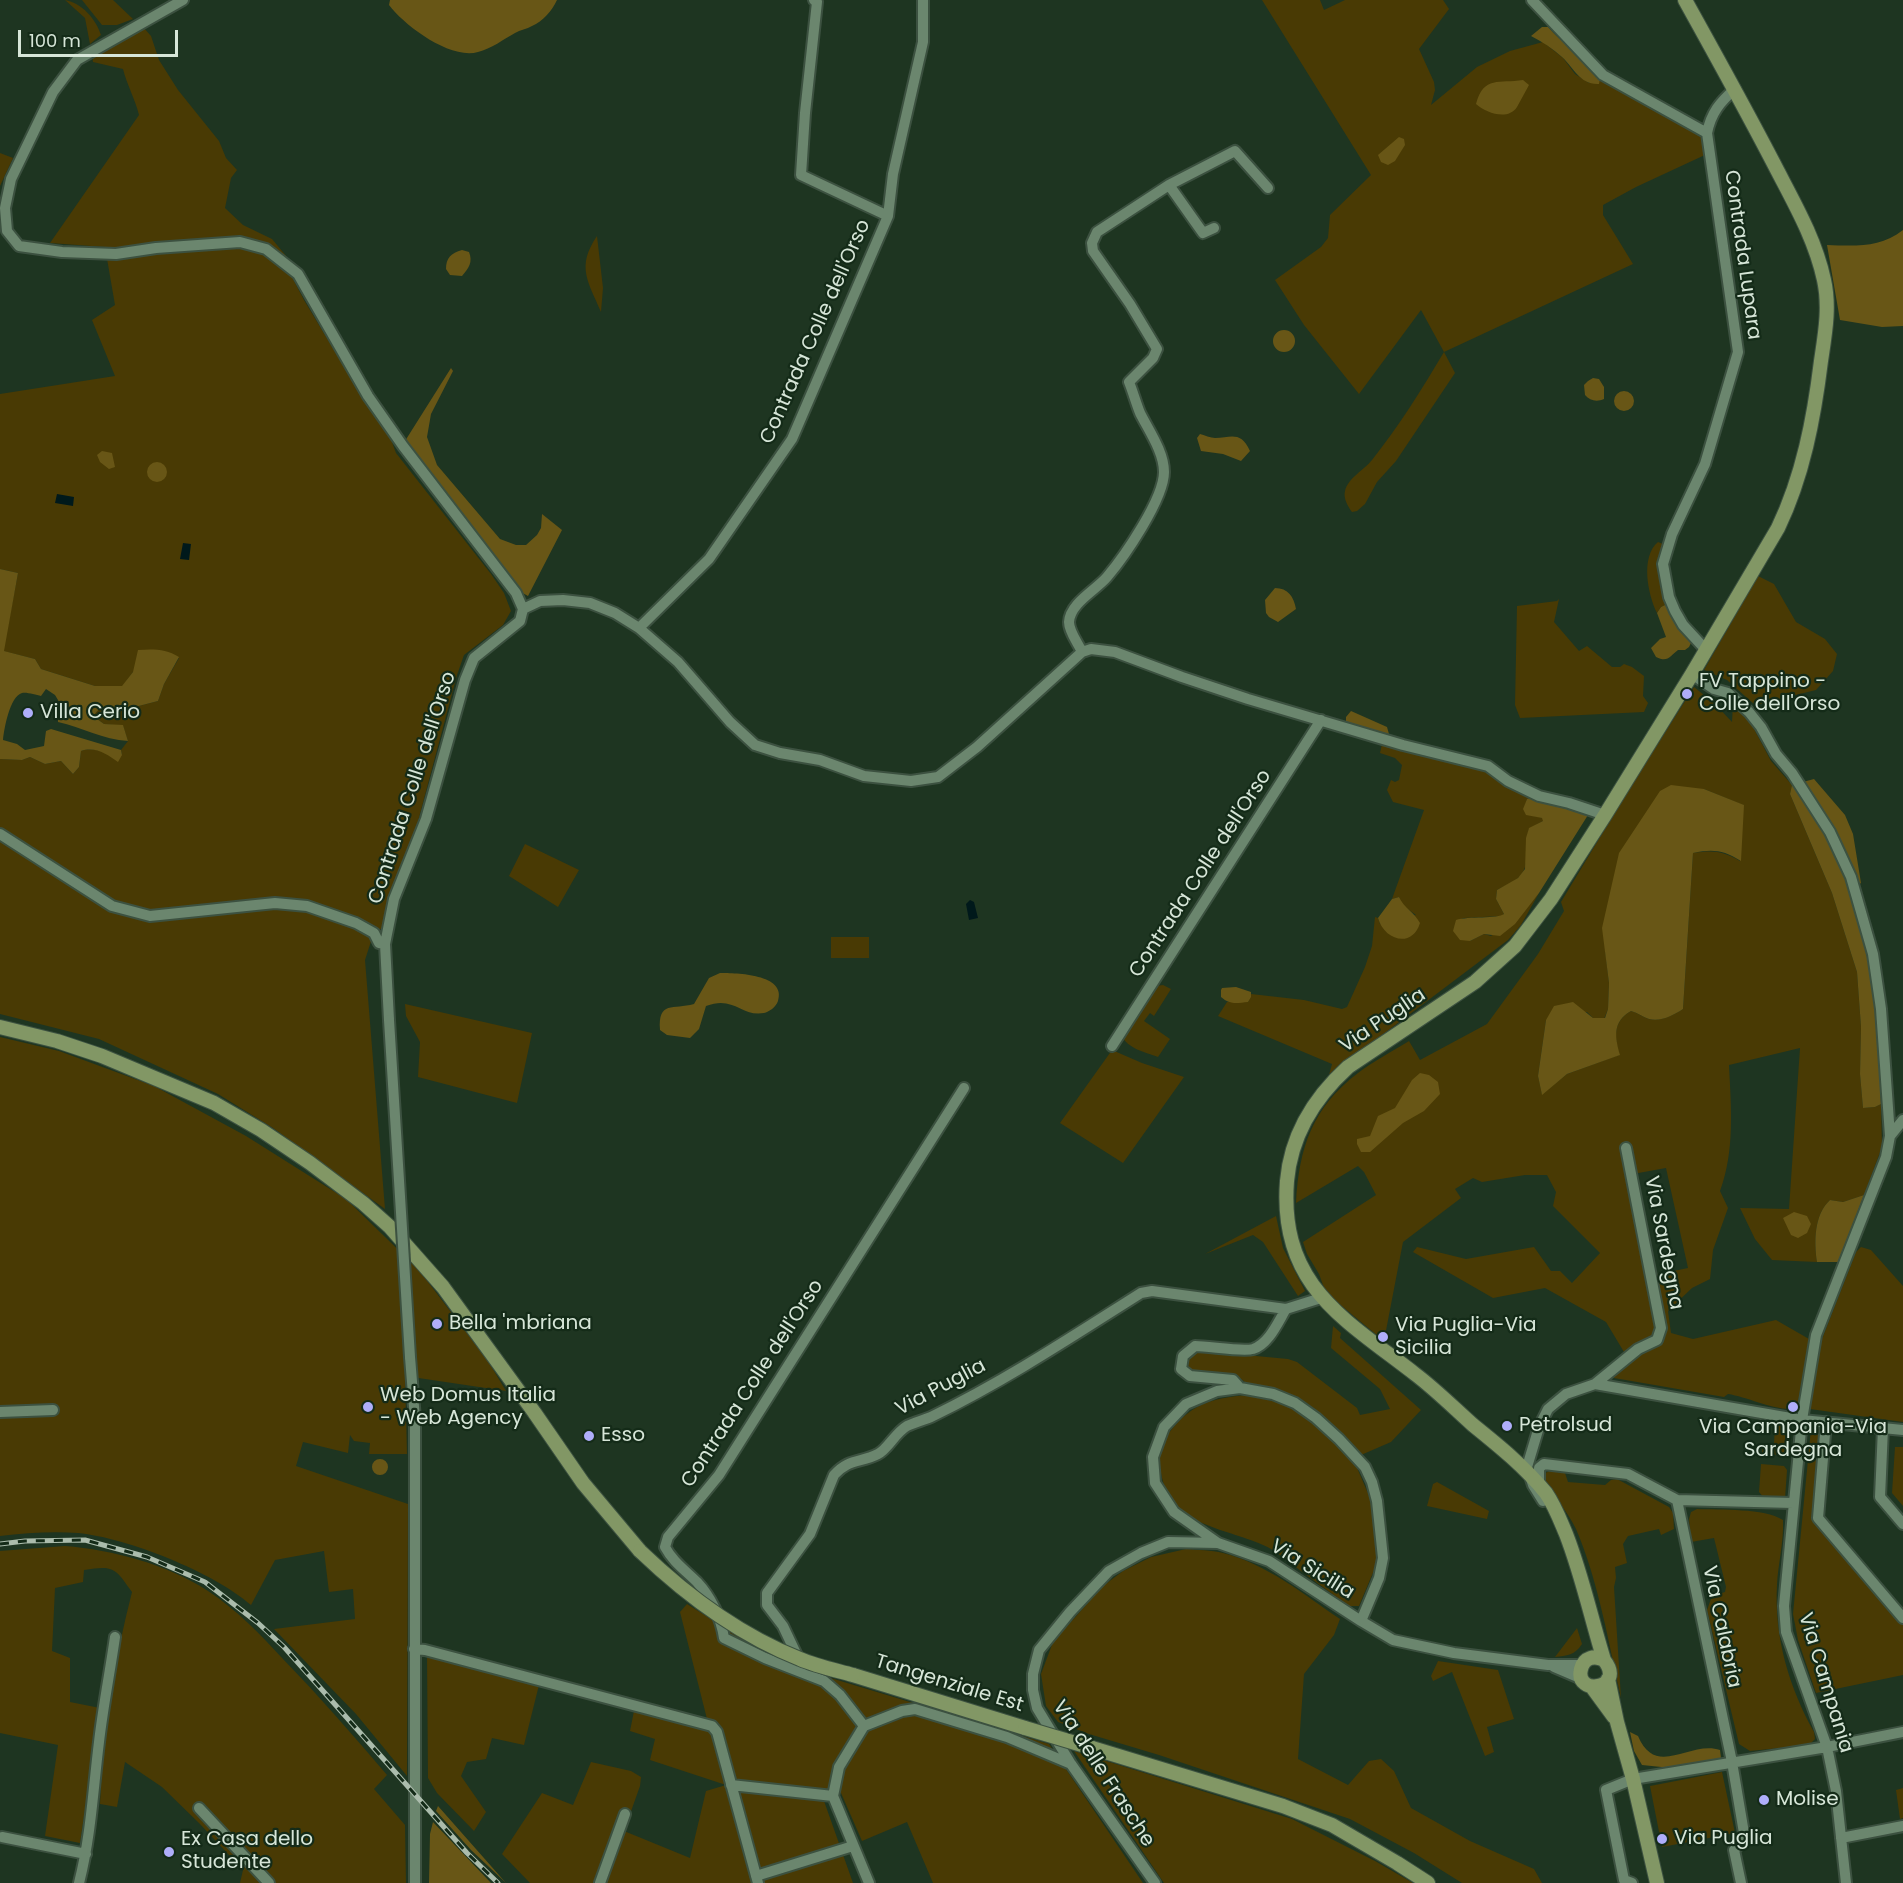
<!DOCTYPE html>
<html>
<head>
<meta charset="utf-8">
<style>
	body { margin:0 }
	#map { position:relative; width:1903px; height:1883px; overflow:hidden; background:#1e3521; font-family:Poppins,sans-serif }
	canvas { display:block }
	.scale { position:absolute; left:18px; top:30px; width:160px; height:27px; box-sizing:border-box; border:3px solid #d7e6d8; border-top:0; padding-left:8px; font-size:18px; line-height:21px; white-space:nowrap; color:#d7e6d8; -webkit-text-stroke:4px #142b18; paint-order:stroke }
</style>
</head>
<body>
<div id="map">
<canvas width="1903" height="1883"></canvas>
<div class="scale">100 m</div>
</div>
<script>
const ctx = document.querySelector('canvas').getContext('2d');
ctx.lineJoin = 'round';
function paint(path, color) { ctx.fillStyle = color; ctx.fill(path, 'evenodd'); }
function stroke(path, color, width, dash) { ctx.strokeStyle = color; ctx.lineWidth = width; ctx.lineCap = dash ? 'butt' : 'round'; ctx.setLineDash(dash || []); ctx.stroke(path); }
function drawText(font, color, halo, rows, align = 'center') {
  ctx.font = font + ' Poppins,sans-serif'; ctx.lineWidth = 4.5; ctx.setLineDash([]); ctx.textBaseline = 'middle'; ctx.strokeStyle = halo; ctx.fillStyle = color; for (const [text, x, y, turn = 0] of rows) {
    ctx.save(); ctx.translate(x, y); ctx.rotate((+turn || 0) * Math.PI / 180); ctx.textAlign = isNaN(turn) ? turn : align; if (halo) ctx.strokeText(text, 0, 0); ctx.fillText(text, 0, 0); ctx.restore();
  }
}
paint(new Path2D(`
	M65 0C82 3 96 19 101 35L90 44 85 18Z
	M82 0H113L133 19 117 25H102Z
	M1262 0H1320L1324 10 1345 0H1443L1449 9 1419 49 1434 82 1435 90 1431 105 1477 67 1510 51 1543 42 1563 58 1575 74 1589 83 1600 79 1695 132 1703 139 1707 154 1636 187 1603 205V215L1633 264 1444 352 1455 373 1396 461 1377 482 1365 504 1357 511 1352 512C1348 507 1343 498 1345 491 1348 478 1364 470 1372 460 1399 426 1422 389 1444 352L1421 310 1359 394 1304 325 1275 280 1321 247 1328 238 1330 215 1371 175Z
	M143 27 151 36 159 60 178 90 219 141 226 158 237 170 231 178 225 208 243 225 272 239 287 257 293 279 304 300 355 385 389 434 396 453 491 574 504 593 511 611 503 625 464 655 457 675 417 825 395 884 382 929H375L365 960 385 1209 273 1128 218 1094 99 1039 0 1014V759L22 760 30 757 45 764 61 761 73 774 79 767 81 751C95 746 108 755 122 755L121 750 128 741 123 726 104 724 93 716 100 708H131L158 701 164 684 179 658 133 672 122 687 95 686 41 669 35 659 3 651 18 573 0 569V394L115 376 92 320 115 305 105 247 50 243 139 115C135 99 127 85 123 69L93 62 92 55Z
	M0 153 13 158 0 186Z
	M597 236 603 288 601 312C588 281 576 267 597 236Z
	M1658 542 1663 544C1658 570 1658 579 1667 604L1661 607 1657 613C1648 595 1640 557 1658 542Z
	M1758 576 1774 584 1796 622 1825 639 1837 654 1833 671 1816 690 1755 705 1727 680 1704 670Z
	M1559 599 1554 622 1579 651 1587 646 1612 667H1620L1624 664 1632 667 1644 676 1643 696 1648 703 1644 712 1520 718 1515 705 1517 606 1557 601Z
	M1694 687 1715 704 1732 722 1733 704 1752 725 1771 761 1792 785 1790 794 1832 893 1857 972 1861 1027 1860 1074 1863 1108 1875 1107 1881 1104 1882 1147 1864 1195 1843 1202 1830 1200C1814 1215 1814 1241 1817 1262L1772 1260 1755 1239 1740 1208 1789 1209 1800 1048 1729 1065C1731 1107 1735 1151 1720 1191L1728 1208 1713 1250 1710 1279 1692 1288 1668 1311 1671 1333 1693 1339 1776 1320 1809 1339 1797 1408C1780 1413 1748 1397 1728 1394L1724 1397 1614 1378 1615 1373 1630 1362 1606 1322 1545 1288 1493 1298 1413 1252 1417 1247 1466 1259 1534 1247 1551 1271H1560L1572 1283 1600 1253 1553 1206 1556 1192 1547 1175H1525L1482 1182 1473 1178 1455 1189 1461 1198 1403 1242 1384 1341 1326 1293 1319 1274 1307 1254 1303 1242 1376 1195 1364 1172 1358 1166 1296 1203C1299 1148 1312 1108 1358 1073 1374 1061 1393 1051 1409 1041L1420 1060 1487 1024 1538 954 1564 911 1561 902 1629 789ZM1704 789 1743 805 1740 861C1722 851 1715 850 1693 853L1683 1009C1674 1015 1660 1022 1649 1019 1643 1017 1638 1013 1631 1011 1612 1022 1615 1037 1619 1055L1567 1074 1542 1094 1538 1076 1546 1020 1587 1012 1593 1018 1604 1019 1608 1009 1609 983 1605 949ZM1666 1168 1688 1268 1654 1275 1633 1174Z
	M1382 744 1459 763 1485 772 1532 797 1527 799 1524 809 1526 814 1543 818V821L1529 829C1524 844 1532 866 1518 878 1512 883 1504 886 1497 890L1496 899 1504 914 1502 916 1464 918 1456 921 1470 941 1484 934 1491 936 1526 908 1539 893 1521 925 1508 940 1329 1075 1332 1064 1218 1016 1227 1002H1248L1251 994 1304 1000 1342 1009 1347 1007 1365 967 1372 946 1375 917 1378 918 1380 924 1416 915 1402 905 1399 897 1392 899 1424 810 1393 802 1387 790 1391 780 1395 782 1399 780 1402 765 1395 758 1380 753Z
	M525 844 579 870 558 907 509 876Z
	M831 937H869V958H831Z
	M1163 985 1171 989 1154 1016 1150 1013 1144 1021 1170 1039 1158 1057C1145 1052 1128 1049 1121 1035L1156 986Z
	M405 1004 532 1033 517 1103 418 1077 420 1042 406 1016Z
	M0 1037 59 1051 154 1086 246 1136 346 1199 419 1270 488 1361 506 1391 405 1376 407 1454H369L370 1443 354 1441 350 1435 348 1453 303 1442 296 1466 408 1504 407 1776 356 1714 274 1629 355 1619 353 1589 329 1592 324 1551 275 1560 251 1605C213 1572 128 1538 78 1533 53 1531 25 1533 0 1536Z
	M1112 1050 1142 1063 1184 1077 1123 1163 1060 1123Z
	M1276 1216 1283 1248 1305 1291 1298 1296 1263 1242 1253 1235 1205 1254Z
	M1861 1247 1871 1250 1903 1286V1422L1810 1409 1820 1344 1856 1252Z
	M1333 1326 1341 1333 1340 1338 1421 1410 1391 1442 1361 1455C1343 1436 1323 1412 1299 1398 1284 1390 1267 1389 1250 1385 1244 1383 1241 1377 1235 1375 1220 1371 1204 1376 1189 1370L1186 1363 1188 1356 1203 1351 1288 1359 1297 1362 1357 1408 1360 1415 1390 1409 1380 1389 1331 1348Z
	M1246 1395 1281 1403 1301 1412 1331 1437 1355 1463 1373 1505 1378 1539 1377 1563 1359 1606H1349C1331 1593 1314 1581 1297 1568 1286 1560 1275 1550 1263 1545 1223 1527 1170 1526 1161 1473 1158 1459 1159 1446 1168 1434 1191 1404 1209 1399 1246 1395Z
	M1775 1425 1790 1427 1788 1455 1762 1454 1763 1444H1774Z
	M1811 1429 1820 1430 1814 1520 1903 1625V1675L1816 1693 1798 1640 1793 1614Z
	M1895 1447H1903V1506L1892 1493Z
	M1761 1464 1784 1466 1787 1470 1785 1499 1764 1498 1759 1492Z
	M1549 1471 1565 1473 1568 1482 1605 1485 1611 1480 1617 1479 1669 1507 1673 1513 1674 1529 1661 1535 1659 1529 1628 1536 1623 1544 1627 1563 1615 1567 1616 1578 1614 1587 1621 1698C1609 1644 1598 1580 1576 1529 1568 1512 1553 1495 1543 1480L1544 1474Z
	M1437 1482 1489 1511 1487 1519 1427 1506 1433 1484Z
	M1697 1509C1721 1510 1764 1508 1783 1520 1784 1542 1778 1564 1777 1585 1774 1637 1789 1687 1814 1732L1815 1739 1809 1745 1750 1751 1739 1744 1707 1610 1712 1596 1725 1592 1726 1587 1714 1538 1691 1542 1689 1519 1691 1512Z
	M65 1546C113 1550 167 1564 208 1591 237 1610 260 1634 283 1659 319 1696 353 1735 387 1775L374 1789 405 1825 406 1883H240L243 1870 200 1824 162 1787 125 1762 117 1807 100 1804C103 1732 114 1662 132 1592 115 1568 114 1565 84 1570L83 1582 55 1588 52 1651 70 1658V1702L100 1708 80 1843 45 1836 58 1745 0 1733V1551Z
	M1186 1549C1198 1550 1211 1550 1223 1553 1267 1564 1303 1594 1340 1619L1334 1635 1304 1674 1298 1759 1348 1785 1369 1761 1381 1759 1394 1771 1411 1808 1470 1841 1534 1869 1542 1883H1462L1414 1853 1350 1819 1159 1755 1089 1734 1058 1722 1046 1706 1041 1674 1053 1642 1103 1586 1123 1571 1151 1557Z
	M687 1604 756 1647 824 1676 1049 1744 1143 1883H933L907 1822 862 1841 841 1793 733 1779 718 1722 707 1719 680 1612Z
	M1577 1628 1582 1644C1575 1655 1567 1656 1555 1657Z
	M427 1654 539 1685 524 1745 492 1738 486 1759 467 1762 461 1776 486 1812 474 1831 437 1793 428 1778Z
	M1438 1661 1498 1670 1514 1719 1487 1727 1494 1752 1485 1756 1452 1672 1433 1681 1431 1676Z
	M634 1711 708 1728 714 1733 754 1883H530L502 1854 542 1793 573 1805 591 1762 631 1771 641 1777 640 1786 624 1831 690 1858 706 1791 726 1785 650 1760 655 1739 630 1731Z
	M1074 1751 1292 1819 1375 1861 1413 1883H1164Z
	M1722 1772 1735 1833 1662 1847 1650 1786Z
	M736 1788 824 1801 853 1883H763Z
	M1903 1788V1818L1900 1819 1896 1790Z`), '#493a04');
paint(new Path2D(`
	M390 0H557C552 11 543 21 532 26 527 29 520 30 515 33 504 39 491 49 478 52 450 60 404 25 389 5Z
	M1542 27H1548C1563 44 1588 61 1600 79L1599 84C1580 85 1574 68 1562 57 1553 49 1543 42 1531 36Z
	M1523 80 1529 85C1525 92 1521 100 1517 107 1508 121 1486 113 1476 104 1484 75 1499 84 1523 80Z
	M1399 137 1404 139 1405 145 1395 161 1388 165 1381 162 1378 155Z
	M1903 230V326L1882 327 1840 320 1827 245C1855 246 1880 248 1903 230Z
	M462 250 469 252C473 262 469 268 462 276L450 275 446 269C446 258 451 253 462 250Z
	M1273 341a11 11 0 1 1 22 0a11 11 0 1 1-22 0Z
	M451 368 453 371 431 414 427 437 437 465 500 539 516 545H526L537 535 541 528 542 514 562 530 528 596 519 591 405 441Z
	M1593 378 1599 379 1604 387V399C1597 402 1590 401 1585 395L1584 385 1588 381Z
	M1614 401a10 10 0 1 1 20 0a10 10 0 1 1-20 0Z
	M1200 434C1204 435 1211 438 1215 438 1232 437 1241 431 1250 451L1241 461 1223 454 1201 451 1197 438Z
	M102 451 112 453 115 467 109 469 100 462 97 455Z
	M147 472a10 10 0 1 1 20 0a10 10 0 1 1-20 0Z
	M0 569 18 573 4 651 35 659 41 669 95 686H122L133 672 138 650C154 649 166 649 179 657L164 684 158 701 131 708H100L93 716 104 724 123 725 128 741C103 740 82 727 58 722V713L61 705 55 695 46 689 41 696C36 695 27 692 22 693 10 696 4 729 3 740L17 744 25 750 44 746 46 731 51 729 121 750 122 755 118 762C107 754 95 746 81 751L79 767 73 774 61 761 45 764 30 757 22 760 0 759Z
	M1275 588C1288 588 1294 597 1296 609L1278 622 1269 617 1266 613 1265 600Z
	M1667 604 1691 643 1689 647 1685 650H1678C1670 656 1668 663 1656 657L1651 648 1660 639 1666 637 1657 613 1661 607Z
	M1351 711 1387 727 1389 734 1387 737 1346 723V717Z
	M1814 779 1845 815 1853 834 1861 883 1850 891C1858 918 1865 944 1870 971 1878 1015 1879 1060 1881 1104L1875 1107 1863 1108 1860 1074 1861 1027 1857 972 1832 893 1790 794 1792 785Z
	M1671 785 1704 789 1744 805 1741 861C1723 850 1713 849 1693 853L1683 1009C1674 1015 1661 1022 1649 1019 1643 1017 1638 1013 1631 1011 1612 1022 1615 1037 1620 1055L1567 1074 1542 1095 1538 1076 1546 1020 1554 1006 1573 1002 1593 1018H1605L1608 1009 1609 983 1602 928 1619 853 1660 791Z
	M1532 797 1552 805 1588 815 1539 893 1515 924 1500 936 1484 934 1470 941 1460 940 1453 931 1456 920C1468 916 1498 919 1504 914L1496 899 1497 890 1518 878 1525 869 1526 838 1529 828 1543 821 1542 818 1526 815 1523 809 1527 799Z
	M1399 897C1404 908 1414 912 1420 923 1412 949 1384 940 1378 918L1392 899Z
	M720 973C736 973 787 974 778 1001 776 1007 769 1012 764 1013 741 1017 734 995 706 1006L699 1029 690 1038 667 1035 660 1030C658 1000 673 1010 694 1004L709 978Z
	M1236 987 1251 992V997L1248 1002C1237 1003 1230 1005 1221 997V990L1222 988Z
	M1420 1073 1429 1075 1438 1082 1440 1094 1424 1111 1403 1123 1370 1152H1361L1357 1144V1139L1370 1136 1378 1116 1395 1108 1412 1080Z
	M1864 1195 1838 1262H1817C1814 1241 1814 1215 1830 1200L1843 1202Z
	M1794 1212 1807 1216 1811 1224 1807 1233 1798 1238 1791 1235 1783 1218Z
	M372 1467a8 8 0 1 1 16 0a8 8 0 1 1-16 0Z
	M1630 1732 1638 1736C1656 1779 1690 1740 1720 1750L1721 1758 1711 1762 1695 1763 1671 1768 1642 1765 1634 1751Z
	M438 1806 506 1883 471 1850 436 1811Z
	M433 1822 491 1883H429L430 1834Z`), '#685616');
paint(new Path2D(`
	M57 494 74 497 73 506 55 503Z
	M183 543 191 544 189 560 180 559Z
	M970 900 974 902 978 918 969 920 966 904Z`), '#00191b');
const minor = new Path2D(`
	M183 0 77 60 53 92 11 179 5 208 7 231 19 246 62 252 116 254 156 248 240 242 266 249 298 274 368 396 403 446 516 593 523 609
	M814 0 817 2 805 113 801 175 888 216
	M1532 0 1603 75 1707 133 1738 352 1705 464 1672 534 1663 564 1669 597 1675 611 1683 625 1706 650
	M1707 133C1711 113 1720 102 1735 89
	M1169 185 1203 233 1214 228
	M639 628 709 559 792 439 888 216 893 174 923 42V0
	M1082 652C1078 643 1069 632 1069 622 1070 603 1096 590 1107 577 1124 557 1164 499 1164 472 1164 452 1149 431 1140 413 1136 403 1133 392 1129 382L1153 358 1157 349 1130 304 1093 251 1092 243 1097 232 1169 185 1235 151 1268 188
	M1692 674 1714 689 1728 693 1749 712 1761 727 1776 754 1792 773 1830 832 1851 877 1873 954 1881 1009 1890 1136
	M0 834 112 906 150 916 275 903 307 906 356 923 374 933 379 943 385 944
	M389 1020 385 944 394 899 426 819 465 680 474 658 520 621 523 609 540 601 563 600 590 603 615 613 639 628 678 662 730 722 755 745 780 753 820 760 864 776 911 781 938 777 977 747 1082 652 1091 649 1115 652 1182 677 1248 699 1403 745 1488 766 1508 781 1539 796 1569 803 1605 815
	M1112 1046 1321 720
	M964 1088 719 1475 668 1537 665 1547C673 1562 685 1570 697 1582 711 1597 721 1618 724 1638L765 1658 824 1681 840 1695 864 1726 902 1711 915 1709 1007 1737 1071 1764
	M410 1357 415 1419V1883
	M1595 1384 1638 1349 1657 1340 1661 1328 1626 1148
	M1240 1388 1233 1380 1190 1376 1181 1369 1183 1356 1195 1346C1209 1346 1242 1352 1253 1349 1269 1344 1278 1322 1286 1309
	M0 1412 53 1410
	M1826 1422 1818 1518 1903 1618
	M1883 1428 1880 1497 1903 1524
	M1539 1485V1468L1544 1464 1628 1474 1677 1500 1793 1503
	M1677 1500 1732 1762 1745 1839 1734 1850 1741 1883
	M1543 1501 1533 1485 1527 1467 1539 1427 1548 1409 1566 1394 1595 1384 1802 1420 1903 1430
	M1361 1621 1379 1578 1383 1558 1377 1501 1372 1482 1365 1467 1339 1439 1316 1418 1295 1403 1273 1394 1240 1388 1217 1391 1186 1404 1164 1427 1153 1457 1155 1483 1174 1512 1218 1543 1269 1561 1361 1621 1393 1640 1454 1653 1548 1665H1582
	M414 1649 425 1650 712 1726 717 1732 758 1883
	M800 1662 783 1626 767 1605V1593L810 1534 834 1475C849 1458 861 1463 878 1454 888 1449 895 1433 907 1426 915 1422 925 1420 933 1416 1005 1381 1073 1336 1141 1293L1152 1291 1286 1309 1321 1298
	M1554 1667 1582 1679
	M864 1726 839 1767 833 1796 869 1883
	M731 1785 833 1796
	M199 1808 269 1883
	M2 1837 86 1854
	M1841 1838 1903 1826
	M756 1876 853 1846
	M79 1883C91 1836 93 1790 99 1742 103 1707 110 1672 115 1637
	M600 1883 625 1814
	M1155 1883 1071 1764 1037 1708 1033 1690V1674L1039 1650 1070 1612 1109 1571 1141 1553 1168 1542 1218 1543
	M1632 1883 1624 1880 1606 1790 1633 1779 1827 1747 1903 1732
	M1846 1883 1836 1791 1827 1747 1786 1632 1784 1606 1802 1420 1816 1335 1886 1157 1890 1136 1903 1120`);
const major = new Path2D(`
	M0 1027 57 1041 102 1056 214 1103 261 1130 310 1163 363 1203 390 1227 443 1287 534 1412 583 1483 640 1551
	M1604 1660C1595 1655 1584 1657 1581 1669 1574 1697 1627 1689 1604 1660 1591 1618 1582 1575 1566 1534 1560 1520 1555 1506 1546 1493 1525 1467 1499 1446 1473 1425 1454 1408 1435 1389 1415 1374 1343 1318 1279 1285 1287 1181 1291 1135 1315 1097 1348 1067L1475 982 1515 946 1551 899 1605 815 1692 674 1778 528C1803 476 1814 418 1821 361 1825 334 1830 307 1824 280 1815 238 1793 201 1774 164 1745 108 1715 54 1685 0
	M853 1675 1025 1728
	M1608 1679 1617 1722 1633 1779 1657 1883
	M1592 1687 1614 1717
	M1092 1748 1283 1806 1332 1825 1397 1863 1428 1883`);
stroke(minor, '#3c5140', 14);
stroke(major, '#3c5140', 16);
stroke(minor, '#6b866e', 10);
stroke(major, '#829765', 14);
const rail = new Path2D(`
	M0 1544 25 1541 85 1540 147 1557 205 1582 258 1623 284 1647 467 1853 498 1883`);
stroke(rail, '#abbcac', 5);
stroke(rail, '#142b18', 3, [9]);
const minorBridge = new Path2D(`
	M389 1020 410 1357`);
const majorBridge = new Path2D(`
	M640 1551C687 1596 739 1635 800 1659 816 1666 835 1670 853 1675
	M1025 1728 1092 1748`);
stroke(minorBridge, '#3c5140', 14, []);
stroke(majorBridge, '#3c5140', 16, []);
stroke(minorBridge, '#6b866e', 10);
stroke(majorBridge, '#829765', 14);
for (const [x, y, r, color] of [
	[1687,694,6,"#afaefa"],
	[28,713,6,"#afaefa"],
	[437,1324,6,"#afaefa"],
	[1383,1337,6,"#afaefa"],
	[368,1407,6,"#afaefa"],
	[1793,1407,6,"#afaefa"],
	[1507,1426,6,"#afaefa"],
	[589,1436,6,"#afaefa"],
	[1764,1800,6,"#afaefa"],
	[1662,1839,6,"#afaefa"],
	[169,1852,6,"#afaefa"]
]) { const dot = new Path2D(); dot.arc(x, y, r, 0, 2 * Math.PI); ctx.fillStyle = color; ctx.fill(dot); stroke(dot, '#142b18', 2); }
drawText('20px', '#d7e6d8', '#142b18', [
	["Contrada Lupara",1742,255,82],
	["Contrada Colle dell'Orso",816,332,-66],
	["Contrada Colle dell'Orso",413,788,-72],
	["Contrada Colle dell'Orso",1201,874,-57],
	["Via Puglia",1383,1021,-34],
	["Via Sardegna",1663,1243,79],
	["Contrada Colle dell'Orso",753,1384,-57],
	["Via Puglia",941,1388,-28],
	["Via Sicilia",1312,1570,32],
	["Via Calabria",1721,1627,78],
	["Via Campania",1825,1683,73],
	["Tangenziale Est",949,1684,17],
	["Via delle Frasche",1103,1774,57]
]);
drawText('20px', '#d7e6d8', '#142b18', [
	["FV Tappino -",1699,682],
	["Colle dell'Orso",1699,705],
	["Villa Cerio",40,713],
	["Bella 'mbriana",449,1324],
	["Via Puglia-Via",1395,1326],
	["Sicilia",1395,1349],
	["Web Domus Italia",380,1396],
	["- Web Agency",380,1419],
	["Petrolsud",1519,1426],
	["Via Campania-Via",1793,1428,"center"],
	["Sardegna",1793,1451,"center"],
	["Esso",601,1436],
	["Molise",1776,1800],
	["Via Puglia",1674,1839],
	["Ex Casa dello",181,1840],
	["Studente",181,1863]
], 'left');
</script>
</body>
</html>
